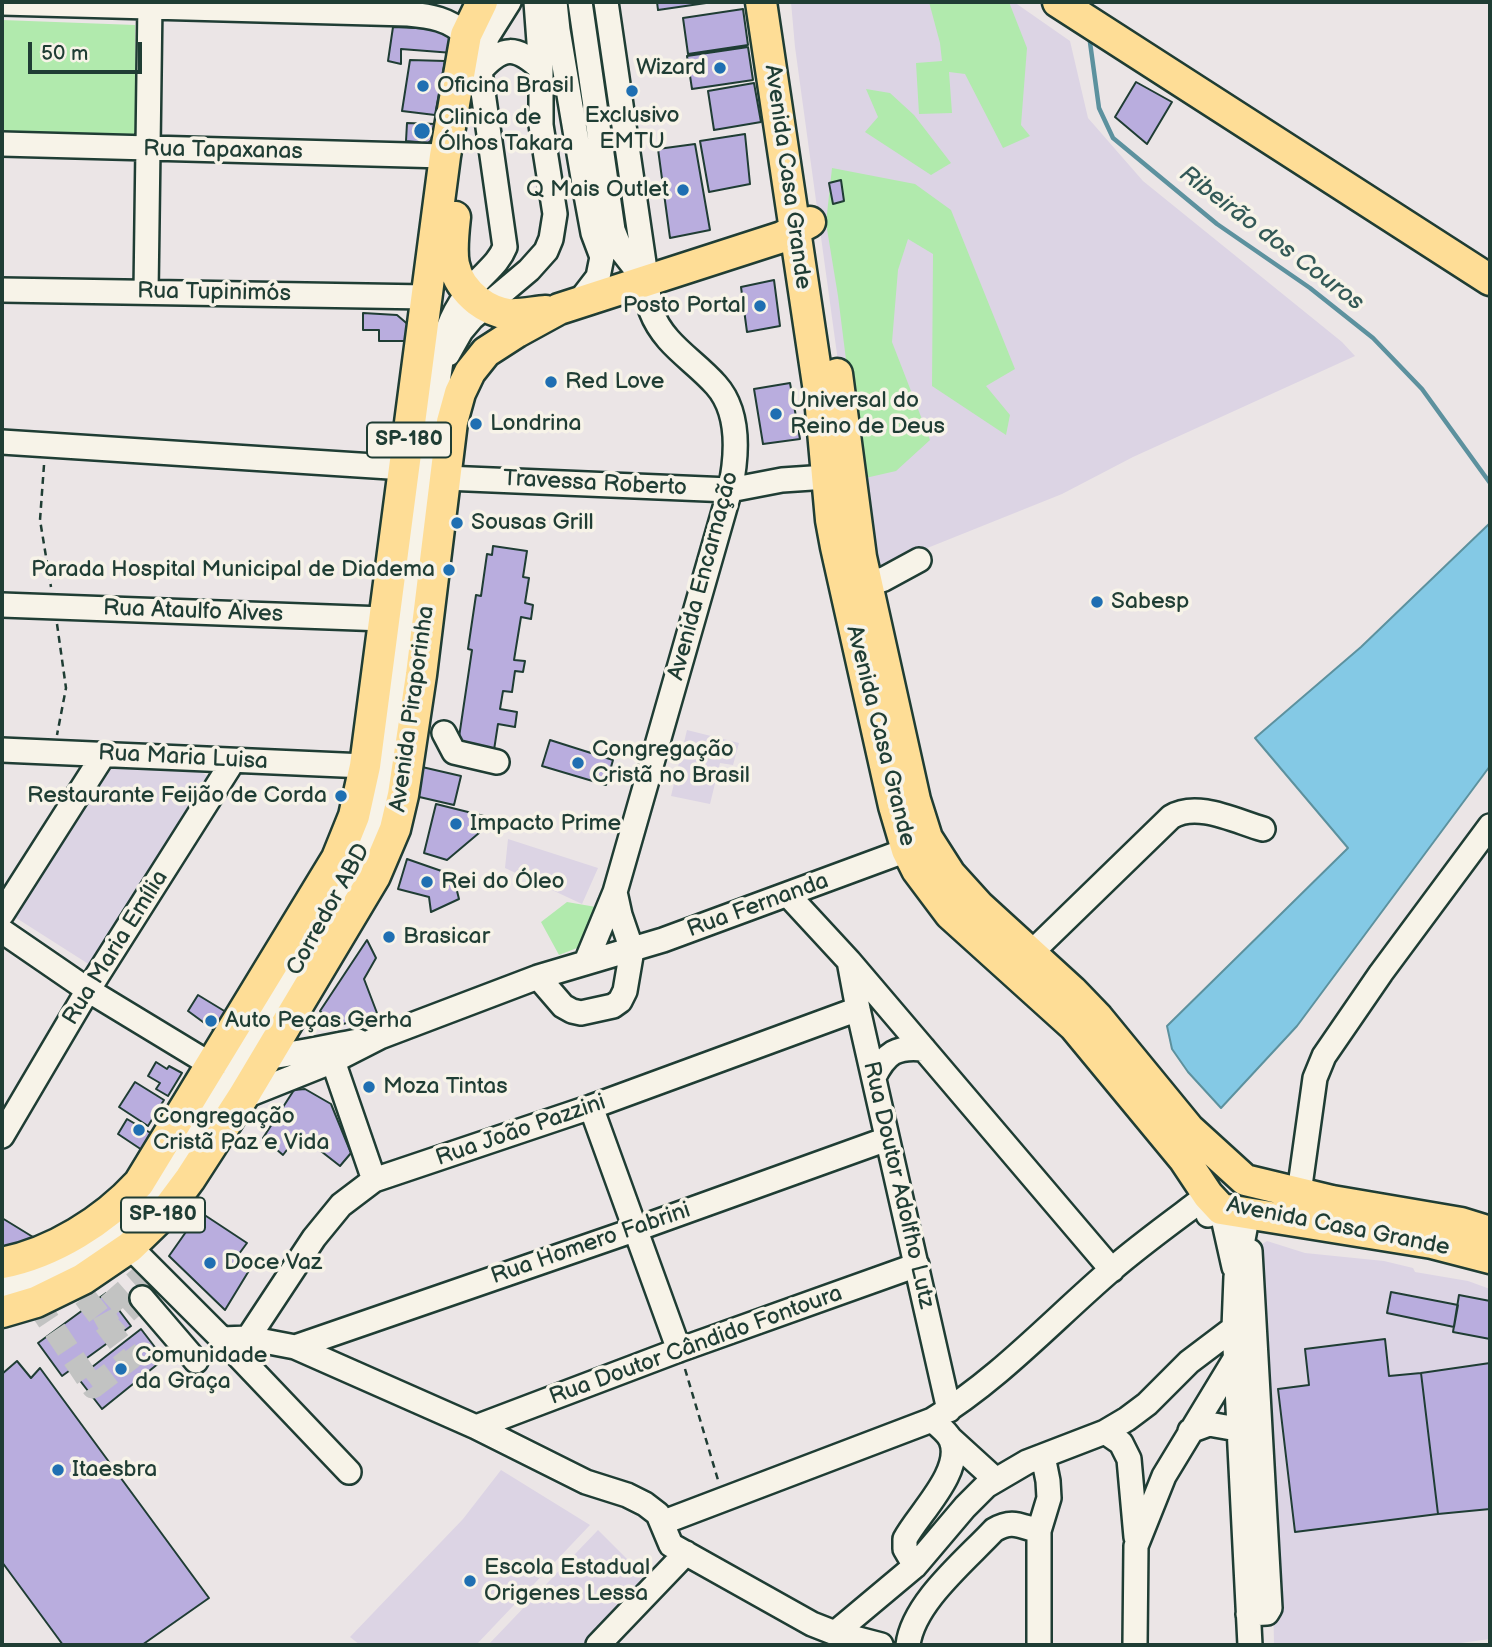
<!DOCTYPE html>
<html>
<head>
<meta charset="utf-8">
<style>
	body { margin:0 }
	#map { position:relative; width:1492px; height:1647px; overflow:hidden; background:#ebe5e6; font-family:"Balsamiq Sans",sans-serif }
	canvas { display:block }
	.frame { position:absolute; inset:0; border:4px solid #1f3d34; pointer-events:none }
	.scale { position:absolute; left:28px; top:42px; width:114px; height:32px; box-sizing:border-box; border:4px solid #1f3d34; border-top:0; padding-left:9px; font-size:21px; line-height:24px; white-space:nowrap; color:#1f3d34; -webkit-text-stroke:5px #f7f3e8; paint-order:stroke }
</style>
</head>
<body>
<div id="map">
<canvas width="1492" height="1647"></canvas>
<div class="frame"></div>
<div class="scale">50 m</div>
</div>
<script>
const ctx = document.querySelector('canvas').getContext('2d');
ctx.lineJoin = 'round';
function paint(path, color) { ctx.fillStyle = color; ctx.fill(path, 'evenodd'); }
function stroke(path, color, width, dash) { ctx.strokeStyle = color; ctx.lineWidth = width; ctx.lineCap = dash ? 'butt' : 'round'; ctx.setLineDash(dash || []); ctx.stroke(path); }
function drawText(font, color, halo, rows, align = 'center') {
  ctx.font = font + ' "Balsamiq Sans",sans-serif'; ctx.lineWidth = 7; ctx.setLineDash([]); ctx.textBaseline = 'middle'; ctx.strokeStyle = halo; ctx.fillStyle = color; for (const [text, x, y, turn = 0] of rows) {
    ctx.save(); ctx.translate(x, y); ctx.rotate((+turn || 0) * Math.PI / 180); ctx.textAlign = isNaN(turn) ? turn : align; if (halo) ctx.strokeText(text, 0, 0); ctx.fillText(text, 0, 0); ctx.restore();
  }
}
paint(new Path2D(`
	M791 2H1014L1070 41 1088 118 1143 181 1342 342 1355 356 1133 457 1062 494 880 567 856 493 795 47Z
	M687 730 739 743 733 765 720 763 710 804 671 796Z
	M109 766 200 771 209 777 207 787 90 965 10 914Z
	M508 839 598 868 582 904 505 868Z
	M1267 1241 1305 1253 1384 1261 1413 1268 1415 1272 1468 1281 1490 1289V1639L1446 1645H1274L1272 1530 1259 1246Z
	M501 1470 590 1525 476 1645H360L350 1637 463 1519Z
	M598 1530 652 1584 602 1645H488Z`), '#dcd4e4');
paint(new Path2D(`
	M929 2H1009L1027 48 1021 125 1030 136 1003 148 965 74 949 72 952 113 919 114 916 63 942 61 940 43Z
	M2 20 135 25 136 139 2 136Z
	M866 89 890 93 914 115 951 163 931 175 865 132 878 117Z
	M832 168 915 184 951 210 1015 369 986 386 1010 415 1006 435 932 386 933 254 908 239 898 270 892 342 930 440 896 471 861 479 838 296 826 223Z
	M567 902 596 907 594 916 577 948 559 955 541 922Z`), '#b1eaad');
const water = new Path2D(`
	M1490 523V766L1297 1026 1221 1108 1188 1072 1172 1049 1167 1026 1348 848 1255 738 1361 647Z`);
paint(water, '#84c9e5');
stroke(water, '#5c919e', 2);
stroke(new Path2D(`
	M1089 35 1099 108 1113 138 1217 224 1310 288 1373 338 1422 389 1490 483`), '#5c919e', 4.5);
const building = new Path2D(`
	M657 2H713L658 10Z
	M743 9 748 45 688 54 683 18Z
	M393 27 439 29 452 38 453 53 401 49V64L388 61Z
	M748 47 753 80 692 89 687 56Z
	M410 60 445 61 435 115 402 111Z
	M1136 82 1172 102 1147 144 1115 117Z
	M754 83 761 122 714 130 708 91Z
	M407 123 436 124 435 137 428 143 406 141Z
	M745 134 750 184 709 192 700 141Z
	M695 144 710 230 670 238 658 149Z
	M841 180 844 201 833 204 829 183Z
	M774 280 780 326 747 332 741 287Z
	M363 313 397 315 411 327 408 341H379V330H363Z
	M790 383 800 439 763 444 754 389Z
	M493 546 527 551 523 577 529 578 525 603 533 605 531 619 521 617 514 660 525 661 523 672 515 671 512 692 503 691 500 709 517 712 515 727 498 724 494 750 458 744 472 650 468 649 476 595 481 596 487 554 492 555Z
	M550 740 613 760 606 785 542 766Z
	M422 767 461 776 454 805 415 796Z
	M436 804 484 816 479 833 447 860 424 853Z
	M407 859 453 875 459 899 431 912 429 897 398 889Z
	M367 940 376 958 364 979 377 1013 334 1027 320 1011Z
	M198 995 226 1012 214 1030 188 1011Z
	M156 1062 167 1069 169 1066 182 1073 168 1096 156 1089 160 1083 148 1076Z
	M135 1082 164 1100 148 1126 119 1107Z
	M305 1089 331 1104 351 1153 340 1166 299 1134 283 1155 263 1138 294 1090Z
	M127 1119 154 1135 145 1152 118 1134Z
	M200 1212 247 1243 236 1258 250 1269 225 1310 169 1256Z
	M2 1218 33 1237 27 1242 2 1248Z
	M1391 1292 1458 1305 1454 1327 1387 1313Z
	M106 1293 131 1326 62 1376 38 1343Z
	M1459 1295 1490 1301V1339L1453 1332Z
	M141 1329 164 1359 102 1409 78 1378Z
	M1385 1339 1389 1376 1421 1373 1438 1514 1295 1532 1278 1389 1309 1385 1305 1349Z
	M17 1361 31 1378 40 1368 209 1598 142 1645H63L2 1562V1374Z
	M1490 1363V1509L1438 1514 1421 1373Z`);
paint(building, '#b9adde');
stroke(building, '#1f3d34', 2);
stroke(new Path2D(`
	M151 1268 102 1311 109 1324H113L162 1280
	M36 1302 93 1387 131 1358 75 1284`), '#c2c3c2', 23, [23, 11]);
const minor = new Path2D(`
	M555 2 558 30 586 195 593 233 602 257 598 277 578 303
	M580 2 613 230 621 250 646 282
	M2 3 408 14C431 16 449 19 466 35
	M480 71C503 45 516 46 541 69
	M2 144 445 156
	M2 290 427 297
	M146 292 150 2
	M448 354 461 331 472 318 529 270 546 251 551 239 555 214 541 125V69L536 2
	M2 442 405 468
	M445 478 730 490 782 480 827 477
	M852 590 884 579 919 560
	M2 605 384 619
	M444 733 454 752 497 762
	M2 750 365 766
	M788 895 849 961 1112 1270
	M2 914 104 754
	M2 931 88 990 200 1058C237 1068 318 1048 358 1041
	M1031 953 1171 817C1197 801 1235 821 1263 829
	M849 961 858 1009 949 1410
	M586 962 615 892 730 490C737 457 741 413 716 385 693 359 664 345 651 311L606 2
	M538 977 563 1006 572 1011 581 1013 613 1006 620 1001 625 991 632 950 620 915 615 892
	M333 1061 374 1180
	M874 1077C886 1053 896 1046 924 1049
	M243 1097 333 1061 380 1037 538 977 663 940 907 850 920 842
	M591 1107 679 1350
	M2 1136 88 990 233 761
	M1299 1193 1315 1078 1324 1056 1381 973 1490 826
	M1248 1213 1236 1277 1234 1328 1250 1645
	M1208 1215 1221 1209 1234 1267
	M130 1247 228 1345 349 1472
	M2 1288 44 1274 89 1250 130 1218 165 1181 243 1059 359 863 378 811 385 778 443 346C449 320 459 302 477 282 488 270 499 262 505 247L480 71 487 37 509 2
	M142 1298 196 1361
	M248 1338 314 1238 341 1205 374 1180 591 1107 858 1009
	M222 1339 248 1338 295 1347 476 1427 586 1482 627 1495 645 1504 658 1514 671 1545 812 1624 835 1633 881 1645
	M295 1347 634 1230 887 1139
	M476 1427 679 1350 917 1265
	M1190 1431 1209 1424 1237 1429
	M1105 1432 1121 1443 1129 1459 1136 1537
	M951 1439 996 1480
	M664 1522 932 1420C998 1380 1052 1321 1110 1271 1141 1244 1175 1220 1208 1195
	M915 1566 905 1549V1539C918 1514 964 1471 951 1440 948 1433 938 1425 932 1420
	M1248 1614 1267 1613 1270 1608 1250 1251
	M835 1633 915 1566 965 1507 986 1486 1027 1462 1105 1432 1127 1419 1147 1404 1189 1362 1234 1328
	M598 1645 686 1553
	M908 1645C913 1603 965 1561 994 1530 1012 1519 1020 1526 1039 1531
	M1039 1645V1531L1049 1498 1048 1481 1043 1456
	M1135 1645 1136 1546 1164 1476 1235 1359`);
const major = new Path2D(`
	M761 2 820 398 831 520 836 547 894 806 907 850 917 870 950 914 1074 1026 1184 1159 1208 1195 1221 1209 1432 1243 1490 1258
	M1058 2 1490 280
	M455 217C451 253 448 277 478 301 487 308 496 312 508 314 520 315 533 312 546 311
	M837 374 861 557 915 800 927 838 950 874 979 906 1072 991 1098 1018 1189 1129 1245 1180 1332 1201 1461 1223 1490 1232
	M2 1263C53 1253 104 1221 139 1183L337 858 354 816 365 766 445 156 466 35 482 2
	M2 1312 36 1302 83 1279 130 1247 164 1214 190 1179 243 1097 375 876 395 829 403 795 421 675 452 422 460 393 470 372 486 352 517 332 559 309 782 237 810 222`);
stroke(minor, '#1f3d34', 28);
stroke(major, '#1f3d34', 35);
stroke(new Path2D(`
	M44 465 40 520 51 587
	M57 624 66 688 57 735
	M685 1369 718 1480`), '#1f3d34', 2.5, [7, 5]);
stroke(minor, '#f7f3e8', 23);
stroke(major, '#fedd96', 30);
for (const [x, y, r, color] of [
	[720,68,7,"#1f6fb2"],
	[423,86,7,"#1f6fb2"],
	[632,91,7,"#1f6fb2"],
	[422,131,9,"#1f6fb2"],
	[683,190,7,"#1f6fb2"],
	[760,306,7,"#1f6fb2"],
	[551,382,7,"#1f6fb2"],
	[776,414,7,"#1f6fb2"],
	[476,424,7,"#1f6fb2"],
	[457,523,7,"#1f6fb2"],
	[449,570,7,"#1f6fb2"],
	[1097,602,7,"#1f6fb2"],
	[578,763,7,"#1f6fb2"],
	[341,796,7,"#1f6fb2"],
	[456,824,7,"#1f6fb2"],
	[427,882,7,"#1f6fb2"],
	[389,937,7,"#1f6fb2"],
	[211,1021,7,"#1f6fb2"],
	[369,1087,7,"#1f6fb2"],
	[139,1130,7,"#1f6fb2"],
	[210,1263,7,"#1f6fb2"],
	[121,1369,7,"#1f6fb2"],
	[58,1470,7,"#1f6fb2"],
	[470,1581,7,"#1f6fb2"]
]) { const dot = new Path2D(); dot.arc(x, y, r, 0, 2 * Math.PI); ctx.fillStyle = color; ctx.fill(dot); stroke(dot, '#f7f3e8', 2.5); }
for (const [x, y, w] of [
	[409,440,84],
	[163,1215,84]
]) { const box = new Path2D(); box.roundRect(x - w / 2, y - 17.5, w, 35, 5); ctx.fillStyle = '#f7f3e8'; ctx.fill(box); stroke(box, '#1f3d34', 2); }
drawText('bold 21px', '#1f3d34', null, [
	["SP-180",409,440],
	["SP-180",163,1215]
]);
drawText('23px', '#1f3d34', '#f7f3e8', [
	["Wizard",706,68,"right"],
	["Oficina Brasil",437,86],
	["Exclusivo",632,116,"center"],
	["EMTU",632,142,"center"],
	["Clinica de",438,118],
	["Ólhos Takara",438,144],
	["Q Mais Outlet",669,190,"right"],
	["Posto Portal",746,306,"right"],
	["Red Love",565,382],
	["Universal do",790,401],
	["Reino de Deus",790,427],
	["Londrina",490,424],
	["Sousas Grill",471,523],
	["Parada Hospital Municipal de Diadema",435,570,"right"],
	["Sabesp",1111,602],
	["Congregação",592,750],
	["Cristã no Brasil",592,776],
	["Restaurante Feijão de Corda",327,796,"right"],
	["Impacto Prime",470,824],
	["Rei do Óleo",441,882],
	["Brasicar",403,937],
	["Auto Peças Gerha",225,1021],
	["Moza Tintas",383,1087],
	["Congregação",153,1117],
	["Cristã Paz e Vida",153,1143],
	["Doce Vaz",224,1263],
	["Comunidade",135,1356],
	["da Graça",135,1382],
	["Itaesbra",72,1470],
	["Escola Estadual",484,1568],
	["Origenes Lessa",484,1594]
], 'left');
drawText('23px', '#1f3d34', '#f7f3e8', [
	["Rua Tapaxanas",223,151,1],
	["Avenida Casa Grande",787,177,82],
	["Rua Tupinimós",214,293,1],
	["Travessa Roberto",595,484,3],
	["Avenida Encarnação",704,576,-75],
	["Rua Ataulfo Alves",193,612,2],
	["Avenida Piraporinha",413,709,-82],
	["Avenida Casa Grande",880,736,76],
	["Rua Maria Luisa",183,758,3],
	["Rua Fernanda",758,906,-20],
	["Corredor ABD",329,910,-61],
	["Rua Maria Emília",116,948,-58],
	["Rua João Pazzini",521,1131,-19],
	["Rua Doutor Adolfho Lutz",898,1185,77],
	["Avenida Casa Grande",1338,1227,11],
	["Rua Homero Fabrini",591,1244,-19],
	["Rua Doutor Cândido Fontoura",696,1346,-20]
]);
drawText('italic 24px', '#335957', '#f7f3e8', [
	["Ribeirão dos Couros",1271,239,37]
]);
</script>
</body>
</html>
